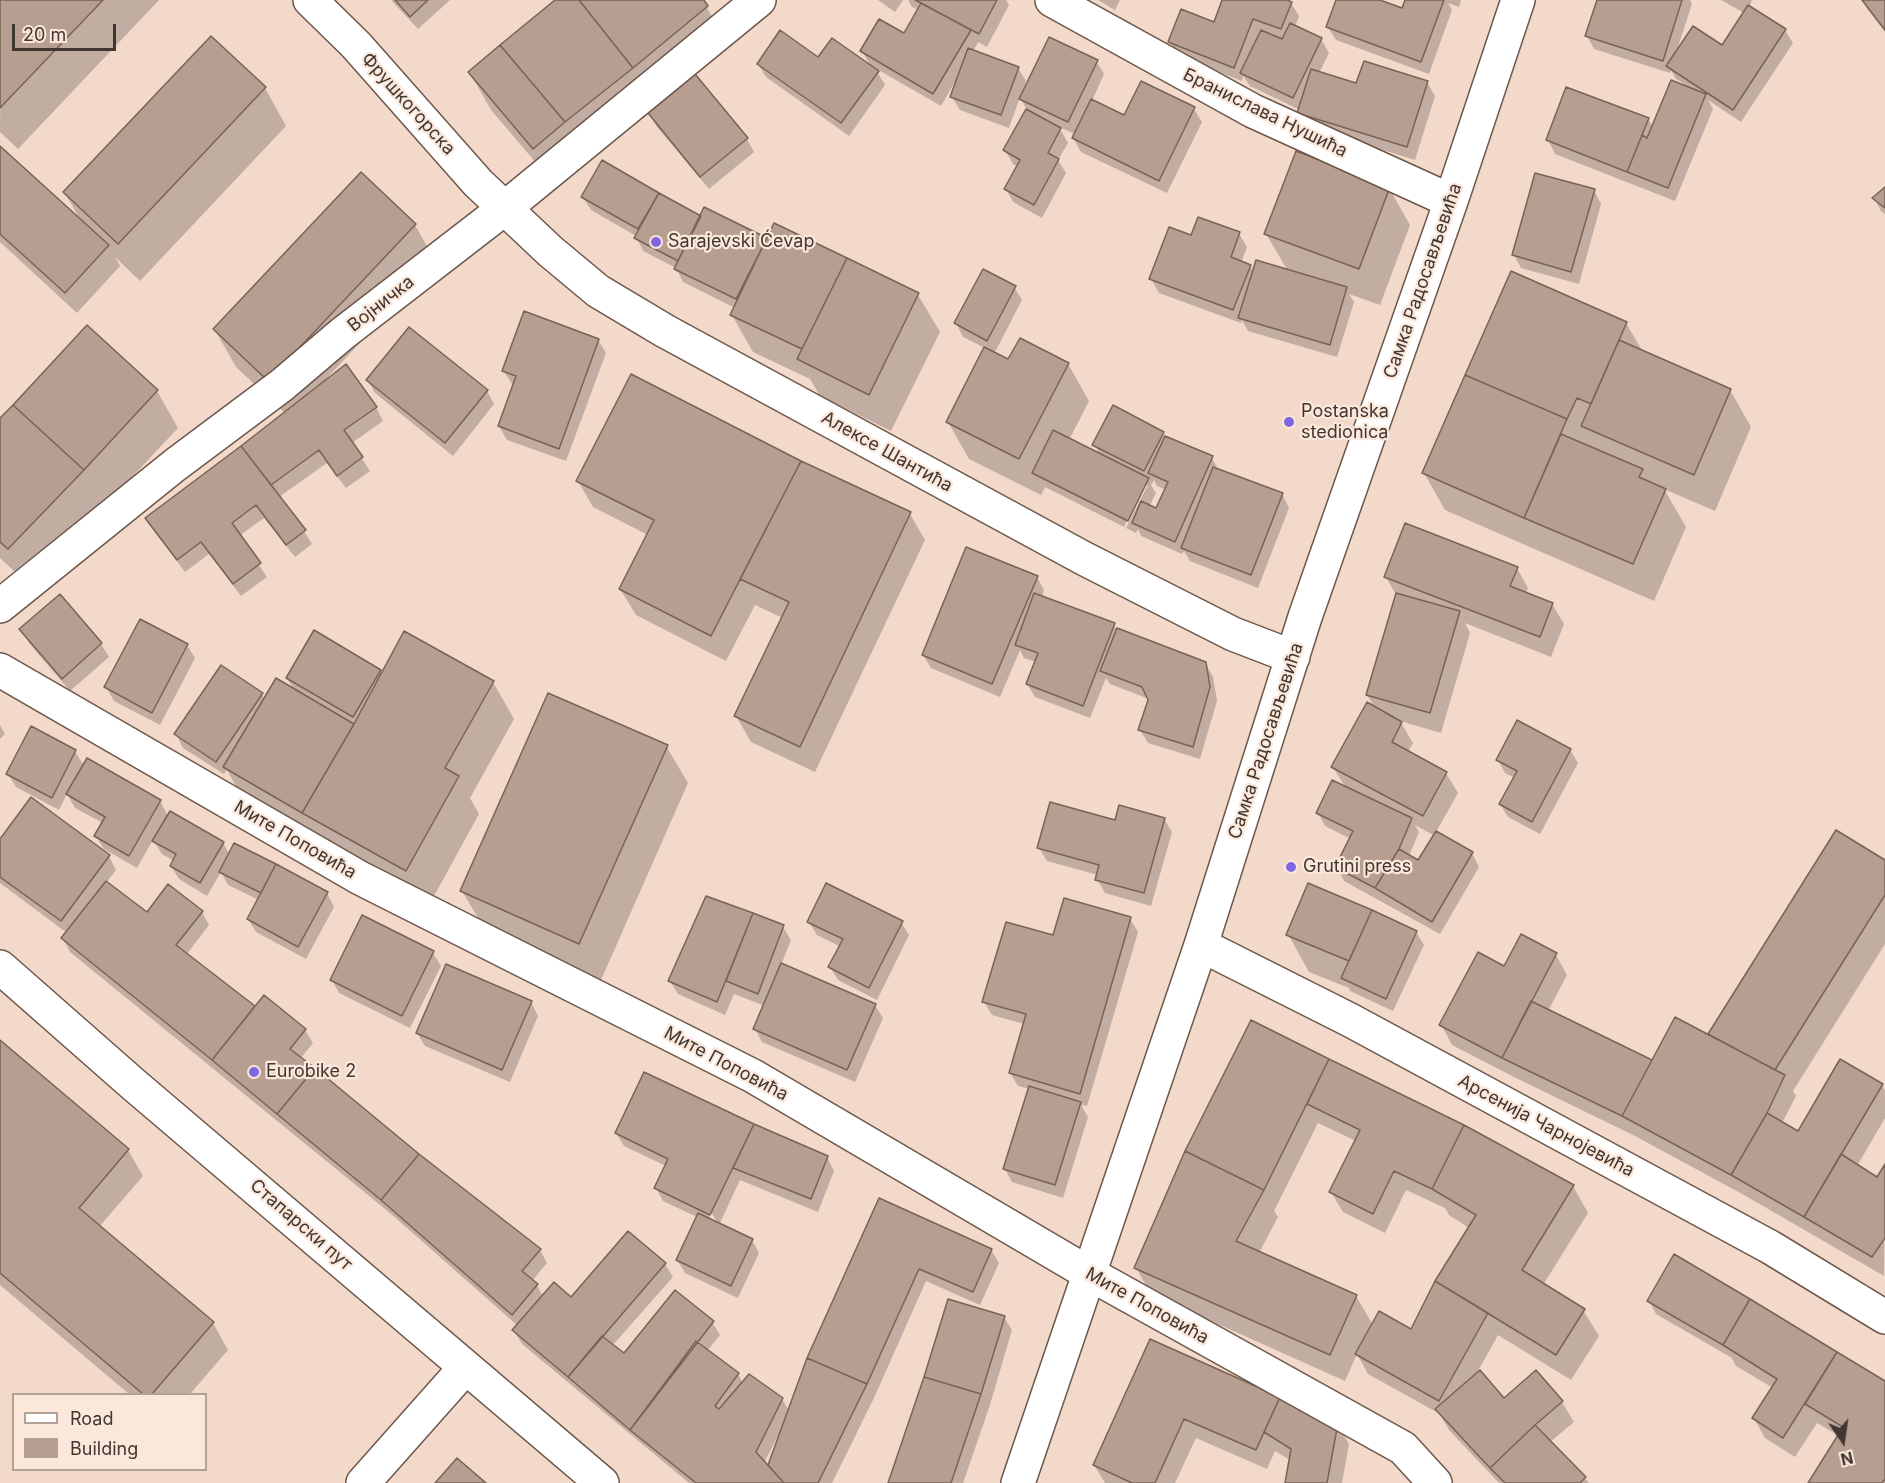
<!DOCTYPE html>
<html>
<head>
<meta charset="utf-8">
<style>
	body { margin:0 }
	#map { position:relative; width:1885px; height:1483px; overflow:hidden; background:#f2d9ca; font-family:Inter,sans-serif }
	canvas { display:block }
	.legend { position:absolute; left:12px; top:1393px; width:195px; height:78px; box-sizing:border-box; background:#fce7db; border:2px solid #b1a197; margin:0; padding:8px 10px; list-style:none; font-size:18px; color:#403731 }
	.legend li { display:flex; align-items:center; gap:12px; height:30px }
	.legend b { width:30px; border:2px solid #b1a197 }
	.north { position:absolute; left:1813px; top:1411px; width:60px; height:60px; -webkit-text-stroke:4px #fce7db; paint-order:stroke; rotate:167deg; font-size:16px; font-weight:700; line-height:24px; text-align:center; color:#403731 }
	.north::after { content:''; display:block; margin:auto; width:21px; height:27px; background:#403731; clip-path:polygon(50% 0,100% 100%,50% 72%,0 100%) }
	.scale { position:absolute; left:12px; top:24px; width:104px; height:27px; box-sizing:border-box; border:3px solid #403731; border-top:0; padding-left:8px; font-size:18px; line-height:21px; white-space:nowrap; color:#403731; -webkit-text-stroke:4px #fce7db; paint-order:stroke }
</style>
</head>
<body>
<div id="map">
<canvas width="1885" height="1483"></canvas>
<ul class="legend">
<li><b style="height:8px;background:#fff"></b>Road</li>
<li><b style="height:16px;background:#b69e90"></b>Building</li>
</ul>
<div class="north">N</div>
<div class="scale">20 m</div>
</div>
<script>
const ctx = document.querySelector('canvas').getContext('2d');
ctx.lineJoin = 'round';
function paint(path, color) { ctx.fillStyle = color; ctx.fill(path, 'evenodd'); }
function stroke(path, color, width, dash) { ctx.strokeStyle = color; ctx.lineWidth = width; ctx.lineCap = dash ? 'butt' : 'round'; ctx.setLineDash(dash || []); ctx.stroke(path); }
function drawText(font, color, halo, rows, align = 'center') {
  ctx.font = font + ' Inter,sans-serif'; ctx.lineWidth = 4.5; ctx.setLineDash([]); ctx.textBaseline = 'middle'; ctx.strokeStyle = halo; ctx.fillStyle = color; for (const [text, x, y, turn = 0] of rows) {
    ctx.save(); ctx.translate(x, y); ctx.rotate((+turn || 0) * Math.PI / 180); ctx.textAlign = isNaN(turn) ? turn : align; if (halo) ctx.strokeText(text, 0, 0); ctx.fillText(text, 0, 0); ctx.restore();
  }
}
paint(new Path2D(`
	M1 0H159L18 149 0 132Z
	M391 0H450L418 29Z
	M557 0H702L728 43 555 185 491 110 470 73Z
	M878 0H903L895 12Z
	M908 0H1006L1009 5 987 47 978 42 973 52 1018 68 1026 81 1023 90 1025 91 1096 61 1104 74 1092 101 1125 117 1194 109 1202 122 1167 193 1081 152 1073 138 1075 134 1059 127 1068 143 1058 160 1066 173 1042 218 1013 202 1006 189 1018 167 1013 164 1005 150 1027 110 1020 97 1009 128 960 110 952 97 956 80 941 106 875 68 885 85 849 136 766 77 758 64 818 59 871 67 862 51 904 35 919 10 912 7Z
	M1098 0H1120L1115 10Z
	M1224 0H1283L1291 3 1299 16 1295 27 1321 39 1329 53 1319 73 1357 85 1427 82 1435 96 1415 160 1306 126 1299 113 1300 110 1250 86 1243 76 1242 81 1178 56 1170 42 1215 24Z
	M1338 0H1375L1403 10 1406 0H1461L1459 7 1448 3 1452 10 1429 74 1336 40 1328 27Z
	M1598 0H1690L1692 4 1677 50 1722 47 1744 13 1721 0H1752L1749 7 1785 30 1793 43 1741 122 1708 100 1713 109 1675 201 1555 154 1548 140 1648 119 1653 127 1687 86 1676 79 1671 70 1670 73 1594 49 1587 36Z
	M1863 0H1885V32L1868 10Z
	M211 38 265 88 286 126 140 281 115 257 120 266 77 313 0 242V148L81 221 65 193Z
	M649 114 747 139 754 152 709 189 657 127Z
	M602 162 702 218 766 239 918 295 940 332 891 431 820 396 810 379 753 352 732 315 735 308 683 282 676 268 643 251 636 236 591 210 583 197Z
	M361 175 415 225 436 262 325 380 376 407 383 421 352 443 370 471 346 488 327 463 279 497 304 531 312 544 295 557 264 518 239 536 267 577 241 596 209 554 185 572 155 532 147 519 285 413 236 367 215 330Z
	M1389 188 1410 225 1380 305 1349 294 1354 302 1337 357 1248 331 1242 320 1241 323 1159 293 1151 279 1192 237 1239 234 1247 247 1241 263 1250 266 1253 272 1288 271 1266 234Z
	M1885 189V214L1881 211 1874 198Z
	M1594 190 1601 204 1579 284 1521 268 1514 255Z
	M1014 287 1022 300 994 354 1009 361 1068 364 1089 401 1069 440 1101 456 1094 444 1163 433 1166 438 1212 458 1219 471 1282 494 1289 508 1258 588 1190 561 1184 551 1182 554 1141 536 1138 529 1136 533 1045 487 1041 495 969 459 948 422 985 348 963 337 956 323ZM1154 480 1157 486 1166 490 1157 510 1149 507 1156 493 1151 485ZM1144 485H1148L1126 528 1124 527Z
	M1626 323 1643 352 1730 390 1751 427 1715 511 1664 489 1686 527 1654 601 1445 510 1424 473Z
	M598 340 606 353 566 461 507 440 499 426 514 385 512 384 504 371Z
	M368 380 487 391 494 404 453 456 375 393Z
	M157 391 178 428 30 586 0 558V419Z
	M800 463 910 514 925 540 815 772 751 742 736 716 783 618 755 605 726 661 636 615 620 589 648 535 593 507 578 481Z
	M1517 568 1528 588 1526 594 1552 604 1564 624 1551 657 1465 623 1470 633 1441 733 1400 721 1413 743 1408 752 1446 773 1458 793 1436 832 1472 853 1479 867 1440 934 1344 881 1337 867 1351 839 1325 826 1318 813 1345 787 1333 767 1376 709 1367 695 1396 595 1386 577ZM1415 825 1435 836 1419 862 1409 856 1419 832Z
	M1037 577 1044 590 1042 597 1113 624 1118 631 1205 663 1213 677 1217 701 1200 759 1148 743 1140 730 1149 699 1110 684 1106 678 1090 718 1035 697 1027 684 1036 662 1024 658 1020 650 1000 697 931 668 923 655Z
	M60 596 101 644 109 657 70 691 29 643 21 630Z
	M187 645 195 658 160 725 114 701 106 687Z
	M380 671 382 675 493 682 514 719 470 798 479 814 428 907 316 833 237 788 227 770 224 774 183 748 176 734 261 694 265 700 295 691 287 678Z
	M0 725 5 734 0 739Z
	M666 746 688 783 601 980 484 928 462 891Z
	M1570 750 1578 763 1540 834 1508 817 1500 804 1515 778 1505 773 1498 760Z
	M75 751 84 766 160 801 168 816 223 843 230 855 327 893 334 907 306 959 256 932 248 919 259 900 228 885 221 872 207 896 179 879 171 866 174 861 162 854 153 840 137 868 104 849 96 836 103 823 75 808 67 794 59 810 16 787 8 774Z
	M1164 819 1172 832 1151 906 1105 893 1097 879 1098 875 1047 861 1039 848 1116 822Z
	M1837 832 1885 862V944L1793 1091 1796 1096 1782 1123 1799 1133 1882 1085 1885 1091V1118L1857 1166 1877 1179 1885 1167 1884 1276 1744 1195 1635 1136 1514 1077 1452 1045 1441 1024 1504 968 1556 955 1567 975 1548 1011 1653 1062 1708 1036Z
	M0 842 109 856 116 870 106 883 147 914 202 912 209 925 186 955 255 1009 264 997 305 1030 313 1043 300 1059 540 1250 547 1263 532 1281 537 1285 543 1297 571 1299 665 1264 673 1277 612 1346 624 1356 712 1322 720 1335 707 1351 738 1374 743 1383 782 1399 789 1411 879 1200 991 1250 999 1263 980 1305 926 1281 874 1398 832 1483H689L522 1344 514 1331 518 1326 390 1213 70 952 63 939 67 933 0 883ZM779 1434 781 1435 769 1468 764 1463Z
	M707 898 783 927 791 940 781 965 875 1005 883 1018 855 1082 762 1042 755 1029 765 1006 734 994 725 1015 678 994 670 981Z
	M363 917 433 953 441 966 410 1028 339 993 332 980Z
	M1130 919 1138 932 1087 1106 1081 1105 1088 1117 1063 1198 1012 1182 1005 1169 1030 1089 1018 1086 1010 1073 1024 1024 992 1015 984 1002 1054 937Z
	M809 922H901L909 935 877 1000 838 980 830 967 841 947 817 935Z
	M1416 932 1424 945 1393 1011 1350 991 1349 988 1309 972 1288 934Z
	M531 1002 538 1016 510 1082 425 1046 417 1033Z
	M1251 1022 1463 1127 1573 1186 1588 1213 1543 1285 1583 1310 1599 1336 1571 1380 1498 1335 1478 1371 1504 1400 1536 1372 1562 1402 1574 1422 1550 1442 1589 1483H1499L1449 1430 1440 1414 1368 1374 1357 1354 1345 1381 1151 1294 1136 1268ZM1318 1123 1356 1141 1331 1192 1343 1212 1385 1233 1406 1190 1445 1208 1449 1215 1469 1228 1412 1331 1373 1325 1356 1296 1259 1253 1278 1217 1274 1211Z
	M0 1042 128 1150 143 1176 99 1227 213 1323 228 1350 190 1394H129L0 1285Z
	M753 1125 827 1157 834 1171 818 1212 740 1180 719 1225 752 1240 759 1253 738 1298 685 1273 677 1260 697 1217 663 1201 656 1188 666 1166 624 1146 616 1133ZM708 1207 717 1222H713L705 1209Z
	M1749 1300 1885 1382V1483H1810L1839 1436 1817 1423 1795 1457 1765 1438 1754 1418 1773 1388 1736 1366 1732 1358 1656 1314 1649 1301Z
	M1004 1317 1012 1330 989 1408 963 1483H889Z
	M1151 1341 1337 1424 1349 1444 1342 1483H1286L1290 1460 1275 1451 1267 1469 1196 1438 1175 1483H1105L1094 1465Z`), '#0003');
const building = new Path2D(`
	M0 0H103L0 108Z
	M395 0H428L410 17Z
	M555 0H579L633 68 565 122 500 45Z
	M579 0H704L708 6 633 68Z
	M915 0H997L979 34Z
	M1222 0H1287L1292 2 1281 29 1253 19 1234 68 1168 42 1181 9 1214 22Z
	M1336 0H1380L1402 8 1405 0H1444L1421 62 1326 27Z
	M1597 0H1682L1663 61 1585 36Z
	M1862 0H1885V30Z
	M921 3 971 30 933 94 860 51 879 19 904 33Z
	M1748 5 1786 29 1733 110 1666 66 1693 26 1722 45Z
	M1290 23 1322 38 1293 98 1240 73 1261 30 1282 39Z
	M780 30 818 57 832 38 879 71 841 123 757 64Z
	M211 36 266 87 118 244 63 192Z
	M1049 37 1098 60 1068 122 1019 99Z
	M500 45 565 122 533 149 468 72Z
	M968 48 1019 67 1001 115 950 97Z
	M1364 61 1428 81 1407 147 1297 113 1311 69 1356 83Z
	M695 74 748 138 700 177 648 113Z
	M1671 80 1706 94 1668 188 1627 172 1642 135 1647 138Z
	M1141 81 1195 107 1159 181 1072 138 1091 99 1124 115Z
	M1566 87 1649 118 1627 172 1546 140Z
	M1026 109 1061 128 1048 153 1059 159 1034 205 1004 189 1020 160 1003 150Z
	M0 146 109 245 65 293 0 234Z
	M1296 151 1390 187 1359 269 1264 234Z
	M602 160 659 193 638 229 581 197Z
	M361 172 416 224 268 381 213 329Z
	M1535 173 1595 189 1571 272 1512 255Z
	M1885 187V208L1872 198Z
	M659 193 701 216 678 261 634 238Z
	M704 207 767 238 736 299 674 269Z
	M1198 217 1240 232 1231 257 1251 265 1233 310 1149 279 1169 227 1191 235Z
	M774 223 847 258 802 349 730 315Z
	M847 258 919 293 869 395 797 359Z
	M1256 260 1347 287 1330 345 1238 318Z
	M983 269 1016 286 987 341 954 323Z
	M1511 271 1627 322 1591 404 1577 398 1567 419 1465 375Z
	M524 311 599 339 559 449 498 426 516 376 502 371Z
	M87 325 158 390 84 470 13 405Z
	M409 327 488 390 445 443 366 380Z
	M1020 338 1069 363 1019 459 946 422 984 347 1008 359Z
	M1619 340 1731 389 1694 475 1581 426Z
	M346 364 377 407 344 430 363 457 337 476 319 450 271 485 241 446Z
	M631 374 801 461 711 636 619 589 654 520 576 481Z
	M1465 375 1567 419 1524 518 1422 473Z
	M13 405 84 470 8 549 0 542V418Z
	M1113 405 1164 432 1144 471 1092 445Z
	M1053 430 1149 478 1128 521 1032 473Z
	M1561 434 1643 469 1639 477 1666 489 1633 564 1524 518Z
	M1165 436 1213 456 1175 542 1132 523 1141 501 1156 508 1168 482 1148 473Z
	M241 446 306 530 286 545 256 505 232 523 261 563 233 584 201 542 177 560 145 518Z
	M801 461 911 512 800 747 734 716 789 602 740 579Z
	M1213 467 1283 493 1251 575 1181 548Z
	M1405 523 1518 567 1510 586 1553 603 1540 637 1384 577Z
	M966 547 1038 576 992 684 922 655Z
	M1034 593 1115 623 1083 706 1026 684 1038 653 1015 645Z
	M1396 593 1460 611 1430 713 1366 695Z
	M60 594 102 643 62 679 19 629Z
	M140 619 188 644 152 713 104 687Z
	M1117 628 1206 662 1210 687 1193 747 1138 730 1148 700 1142 687 1100 671Z
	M314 630 381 670 353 717 286 678Z
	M404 631 494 681 445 768 459 776 406 871 302 813 354 724Z
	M221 665 263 693 216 762 174 734Z
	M276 678 354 724 302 813 223 767Z
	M548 693 668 745 579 944 460 891Z
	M1367 702 1402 722 1392 742 1447 772 1423 816 1331 767Z
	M1517 720 1571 749 1532 822 1499 804 1517 771 1496 760Z
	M31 726 76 750 52 798 6 774Z
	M87 758 161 800 129 856 94 836 105 817 66 794Z
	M1332 780 1412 818 1399 849 1375 888 1335 867 1353 831 1316 813Z
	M31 797 110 855 61 921 0 877V839Z
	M1050 802 1115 820 1119 805 1165 818 1144 893 1095 880 1099 865 1037 848Z
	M170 811 224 842 200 883 170 866 176 854 152 841Z
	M1836 830 1885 860V895L1775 1070 1708 1034Z
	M1436 831 1473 852 1432 922 1375 888 1399 849 1418 860Z
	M234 843 276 864 261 893 219 872Z
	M276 864 328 892 298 947 247 919Z
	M106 881 147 912 168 884 203 911 176 945 255 1006 212 1060 61 938Z
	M826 883 903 921 869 988 828 967 843 939 807 922Z
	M1308 883 1372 910 1349 961 1286 935Z
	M706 896 753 913 717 1002 668 981Z
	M1064 898 1131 917 1080 1094 1009 1073 1026 1014 982 1002 1006 922 1053 935Z
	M1372 910 1417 931 1386 999 1341 978Z
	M753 913 784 925 758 994 726 981Z
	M362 915 434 951 402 1016 330 980Z
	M1521 934 1557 953 1502 1058 1439 1025 1478 952 1504 966Z
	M781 963 876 1004 847 1070 753 1029Z
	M446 964 532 1001 502 1070 416 1033Z
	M264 995 306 1029 290 1049 315 1068 277 1114 212 1060Z
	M1531 1001 1652 1060 1622 1116 1502 1058Z
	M1675 1017 1785 1075 1767 1113 1731 1175 1622 1116Z
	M1251 1020 1329 1059 1264 1190 1185 1151Z
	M0 1040 129 1149 79 1208 214 1322 152 1394H143L0 1273Z
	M1329 1059 1464 1125 1432 1189 1394 1171 1373 1214 1329 1192 1360 1130 1307 1104Z
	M1840 1059 1883 1084 1804 1217 1731 1175 1767 1113 1798 1131Z
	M315 1068 419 1154 381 1200 277 1114Z
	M644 1072 754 1124 710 1215 654 1188 668 1159 615 1133Z
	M1029 1086 1081 1102 1055 1185 1003 1169Z
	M754 1124 828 1156 811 1199 733 1168Z
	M1464 1125 1574 1185 1522 1270 1585 1309 1556 1355 1435 1281 1476 1215 1432 1189Z
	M1185 1151 1264 1190 1236 1241 1357 1295 1330 1355 1134 1268Z
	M419 1154 541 1249 522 1271 538 1284 512 1315 381 1200Z
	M1841 1154 1877 1177 1885 1164V1238L1872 1257 1804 1217Z
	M879 1198 992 1249 973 1292 919 1269 867 1384 807 1358Z
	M698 1213 753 1239 731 1286 676 1260Z
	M628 1231 666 1263 568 1377 512 1330 554 1282 571 1297Z
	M1674 1254 1750 1299 1723 1345 1647 1301Z
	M1435 1281 1488 1313 1439 1401 1355 1354 1379 1311 1411 1329Z
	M675 1290 714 1321 630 1430 568 1377 602 1336 624 1353Z
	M948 1299 1005 1316 981 1394 924 1377Z
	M1750 1299 1837 1352 1783 1438 1752 1418 1777 1379 1723 1345Z
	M1150 1339 1280 1397 1256 1450 1184 1419 1155 1483H1132L1093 1465Z
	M696 1341 739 1373 715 1406 719 1409 749 1374 783 1398 756 1452 784 1483H696L630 1430Z
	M1837 1352 1885 1381V1479L1882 1483H1808L1843 1427 1805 1404Z
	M807 1358 867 1384 818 1483H784L768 1465Z
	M1480 1370 1504 1398 1536 1370 1563 1401 1535 1425 1490 1468 1435 1409Z
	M924 1377 981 1394 951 1483H888Z
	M1280 1397 1338 1423 1327 1483H1285L1291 1449 1264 1432Z
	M1535 1425 1586 1477 1580 1483H1505L1490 1468Z
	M457 1458 486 1483H435Z`);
paint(building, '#b69e90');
stroke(building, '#796356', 1.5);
const minor = new Path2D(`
	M310 0 356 45 478 183 550 251 598 291 665 331 1085 559 1233 634 1293 657
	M1052 0 1253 111 1451 201
	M0 606 175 465 282 385 342 334 505 208 759 0
	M0 670 360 878 753 1076 1090 1274 1403 1448 1435 1483
	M1201 945 1350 1020 1770 1247 1885 1317
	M363 1483 465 1368
	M1018 1483 1201 945 1305 617 1451 201 1518 0`);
const secondary = new Path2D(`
	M0 967 133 1084 602 1483`);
stroke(minor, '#6c574a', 36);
stroke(secondary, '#6c574a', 36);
stroke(minor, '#fff', 33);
stroke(secondary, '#fff', 33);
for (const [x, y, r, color] of [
	[656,242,6,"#8066e1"],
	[1289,422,6,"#8066e1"],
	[1291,867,6,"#8066e1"],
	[254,1072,6,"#8066e1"]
]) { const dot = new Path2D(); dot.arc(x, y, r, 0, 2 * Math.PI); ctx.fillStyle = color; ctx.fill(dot); stroke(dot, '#fce7db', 2); }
drawText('18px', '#403731', '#fce7db', [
	["Фрушкогорска",408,104,48],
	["Бранислава Нушића",1265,113,26],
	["Самка Радосављевића",1423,281,-71],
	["Војничка",381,304,-38],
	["Алексе Шантића",887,452,29],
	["Самка Радосављевића",1266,741,-72],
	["Мите Поповића",295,840,30],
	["Мите Поповића",726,1064,28],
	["Арсенија Чарнојевића",1546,1126,28],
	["Стапарски пут",301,1225,41],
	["Мите Поповића",1147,1306,29]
]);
drawText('18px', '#403731', '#fce7db', [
	["Sarajevski Ćevap",668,242],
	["Postanska",1301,412],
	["stedionica",1301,433],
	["Grutini press",1303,867],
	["Eurobike 2",266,1072]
], 'left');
</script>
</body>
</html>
